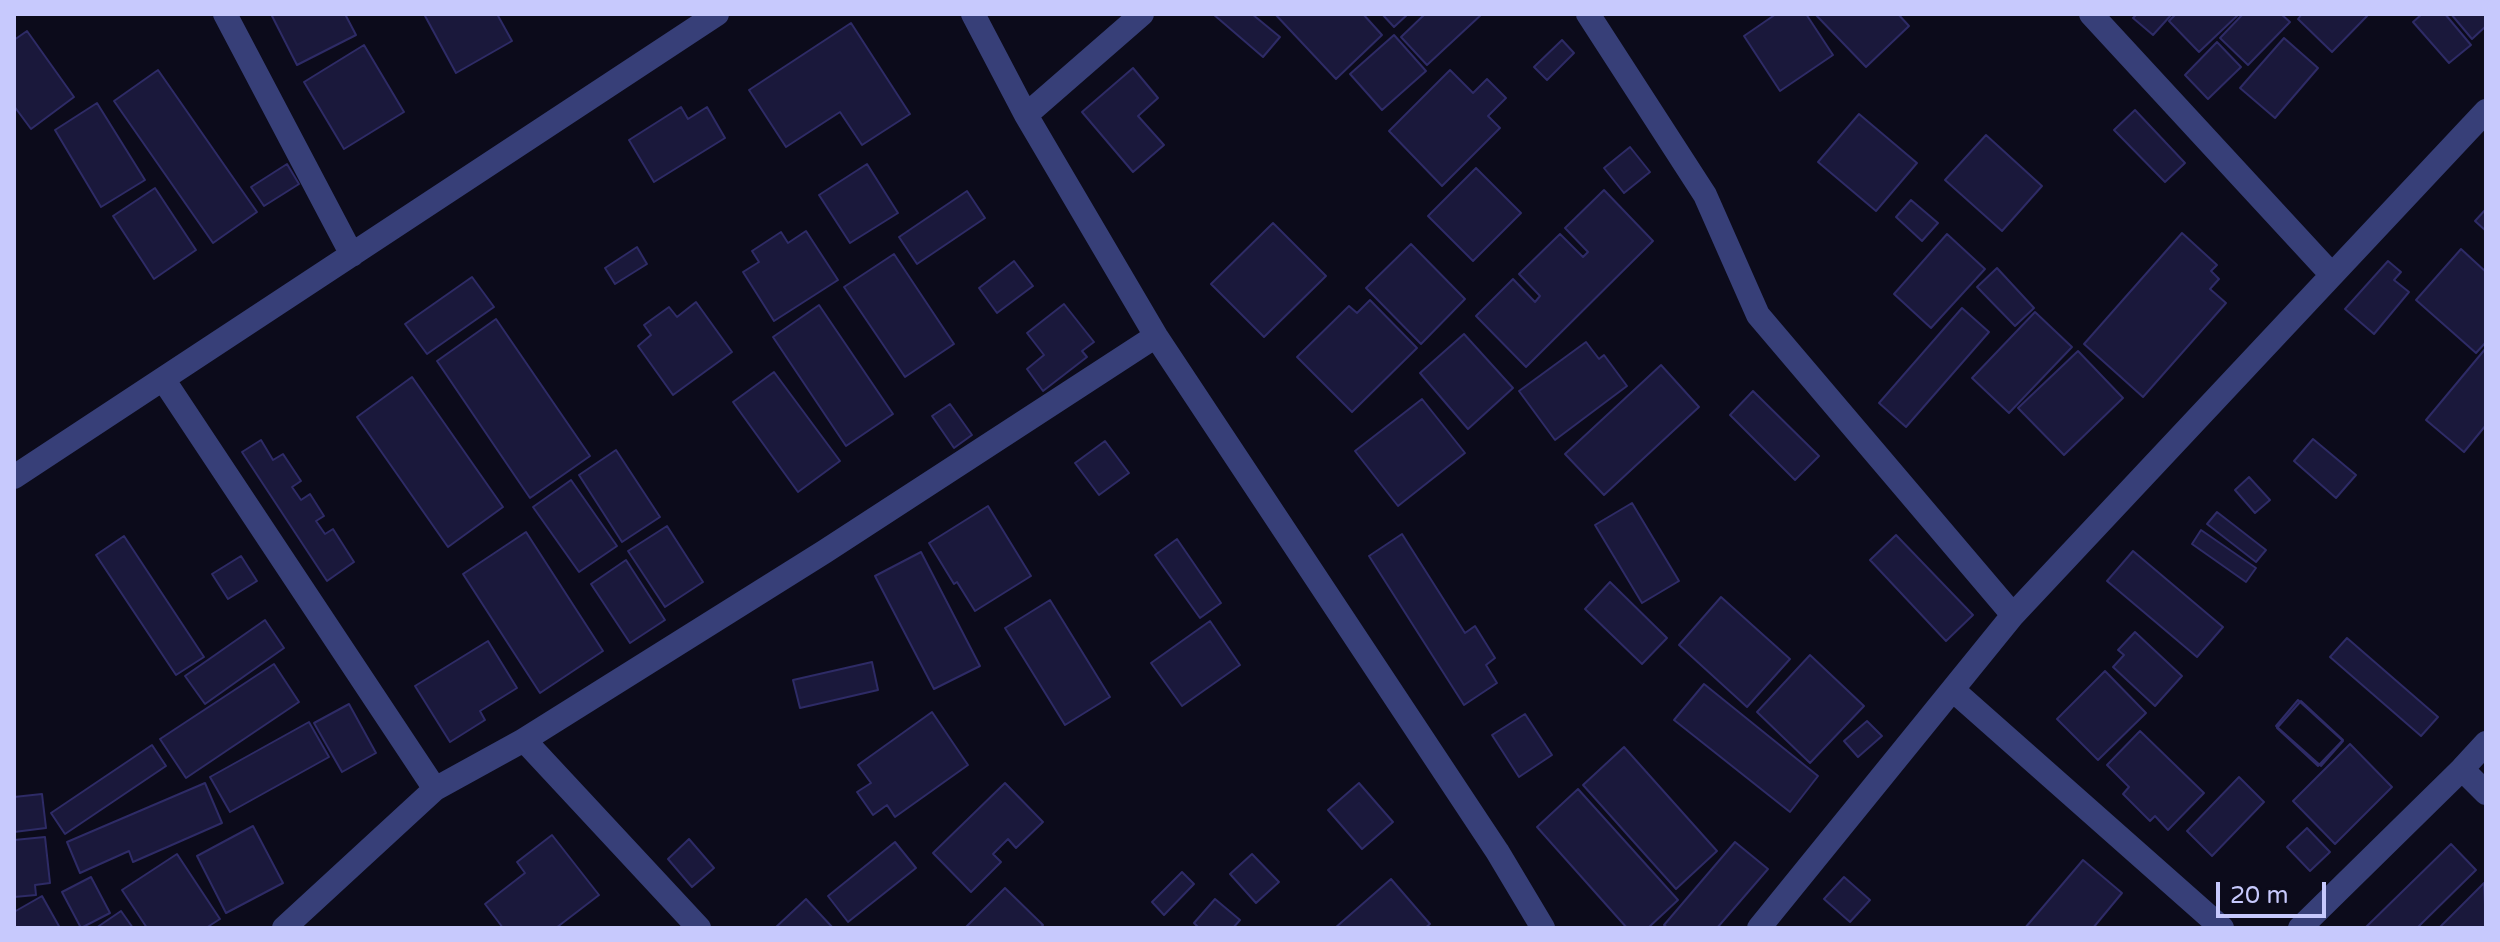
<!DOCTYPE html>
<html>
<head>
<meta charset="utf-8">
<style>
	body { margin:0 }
	#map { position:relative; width:2500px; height:942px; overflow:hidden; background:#0c0b1b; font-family:"Varela Round",sans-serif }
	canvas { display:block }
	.frame { position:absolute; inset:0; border:16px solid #c7c9fd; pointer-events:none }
	.scale { position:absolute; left:2216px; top:882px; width:110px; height:36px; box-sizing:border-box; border:4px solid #c7c9fd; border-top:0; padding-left:10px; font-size:24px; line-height:28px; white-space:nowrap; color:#c7c9fd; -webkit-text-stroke:6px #0c0b1b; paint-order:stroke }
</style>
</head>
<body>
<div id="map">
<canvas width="2500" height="942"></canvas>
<div class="frame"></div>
<div class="scale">20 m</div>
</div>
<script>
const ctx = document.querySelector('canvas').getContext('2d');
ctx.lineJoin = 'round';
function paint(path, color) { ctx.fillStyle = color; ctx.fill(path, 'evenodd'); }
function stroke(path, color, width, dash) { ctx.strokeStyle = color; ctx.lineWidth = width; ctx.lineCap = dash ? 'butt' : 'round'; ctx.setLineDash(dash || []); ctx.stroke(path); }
const building = new Path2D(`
	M271 14H345L356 35 297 65Z
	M424 14H497L512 41 456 73Z
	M1213 14H1252L1280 37 1263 57Z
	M1275 14H1363L1382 35 1336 79Z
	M1382 14H1408L1394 27Z
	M1425 14H1482L1427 65 1401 37Z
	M1776 14H1806L1833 55 1780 91 1744 36Z
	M1815 14H1898L1909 26 1866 67Z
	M2137 14H2172L2153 35 2133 18Z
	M2176 14H2239L2199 52 2169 21Z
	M2243 14H2281L2290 22 2248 65 2220 38Z
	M2302 14H2369L2332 52 2298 19Z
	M2422 14H2445L2471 45 2449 63 2413 22Z
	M2451 14H2486V26L2472 39Z
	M851 23 910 114 862 145 840 112 786 147 749 90Z
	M27 31 74 97 31 129 14 106V40Z
	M1394 35 1426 71 1382 110 1350 74Z
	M2284 38 2318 68 2275 118 2240 88Z
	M1562 40 1574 53 1547 80 1534 67Z
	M2217 42 2241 67 2208 99 2185 75Z
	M364 45 404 112 344 149 304 82Z
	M1133 68 1158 98 1138 116 1164 145 1133 172 1082 112Z
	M158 70 257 212 213 243 114 101Z
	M1450 70 1473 93 1487 79 1506 98 1488 116 1500 128 1442 186 1389 131Z
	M97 103 145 180 101 207 55 130Z
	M681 107 688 119 707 107 725 138 654 182 629 140Z
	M2135 110 2185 163 2165 182 2114 130Z
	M1859 114 1917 163 1876 211 1818 162Z
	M1986 135 2042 186 2002 231 1945 180Z
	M1630 147 1650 172 1624 193 1604 168Z
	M287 164 299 184 264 206 251 187Z
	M867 164 898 213 850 243 819 195Z
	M1476 168 1521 213 1473 261 1428 216Z
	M155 188 196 250 154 279 113 216Z
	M1604 190 1653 241 1526 367 1476 316 1513 279 1535 302 1540 296 1519 274 1560 234 1583 257 1588 252 1565 228Z
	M967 191 985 218 917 264 899 237Z
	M1911 200 1938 223 1922 241 1896 217Z
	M2486 209V231L2475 221Z
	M1273 223 1326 276 1264 337 1211 284Z
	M806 231 838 280 774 321 743 272 759 262 752 251 781 232 788 243Z
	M2182 233 2217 265 2211 271 2219 279 2210 289 2226 303 2143 397 2084 344Z
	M1947 234 1985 269 1931 328 1894 294Z
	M1411 244 1465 299 1421 344 1366 288Z
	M637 247 647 264 615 284 605 268Z
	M2461 249 2486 272V342L2476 353 2416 300Z
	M894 254 954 344 905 377 844 287Z
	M1014 261 1033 286 997 313 979 288Z
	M2388 261 2401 272 2394 280 2409 292 2374 334 2345 309Z
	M1997 268 2034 308 2015 326 1977 287Z
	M472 277 494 307 427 354 405 324Z
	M1370 300 1417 348 1352 412 1297 357 1349 306 1357 313Z
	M696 302 732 352 673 395 638 346 651 335 644 325 669 307 677 317Z
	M1064 304 1094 342 1082 351 1087 357 1043 391 1027 369 1044 355 1027 333Z
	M819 305 893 414 846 446 773 337Z
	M1962 308 1989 332 1906 427 1879 403Z
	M2035 312 2072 347 2009 413 1972 378Z
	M496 319 590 456 530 498 437 361Z
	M1464 334 1513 388 1468 429 1420 373Z
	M1586 342 1599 359 1604 355 1627 386 1555 440 1519 391Z
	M2486 348V425L2464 452 2426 420Z
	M2078 351 2123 398 2064 455 2018 408Z
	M1661 365 1699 407 1604 495 1565 454Z
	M774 372 840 461 798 492 733 402Z
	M412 377 503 507 448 547 357 417Z
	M1753 391 1819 456 1795 480 1730 415Z
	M1422 399 1465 453 1398 506 1355 451Z
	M950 404 972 435 954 448 932 416Z
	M2313 439 2356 475 2336 498 2294 461Z
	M261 440 273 460 283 454 301 481 292 487 301 500 310 494 324 516 316 521 325 534 333 529 354 562 327 581 242 452Z
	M1105 441 1129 473 1099 495 1075 463Z
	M616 450 660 517 622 542 579 475Z
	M2249 477 2270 500 2255 513 2235 490Z
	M571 480 617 546 579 572 533 507Z
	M1632 503 1679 581 1642 603 1595 525Z
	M988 506 1031 576 975 611 957 582 954 584 929 543Z
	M2217 512 2266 550 2256 562 2207 524Z
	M667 526 703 582 665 607 628 551Z
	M2201 530 2256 568 2246 582 2192 544Z
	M526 532 603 651 540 693 463 574Z
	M1402 534 1465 633 1475 626 1495 658 1486 665 1497 683 1464 705 1369 556Z
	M1896 535 1973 615 1946 641 1870 560Z
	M124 536 204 657 176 675 96 555Z
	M1177 539 1221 603 1200 618 1155 555Z
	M2133 551 2223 627 2197 657 2107 581Z
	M921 552 980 666 934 689 875 576Z
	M241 556 257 581 228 599 212 574Z
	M626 560 665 620 630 643 591 584Z
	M1610 582 1667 638 1642 664 1585 609Z
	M1721 597 1790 659 1747 707 1679 645Z
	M1050 600 1110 697 1065 725 1005 628Z
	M265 620 284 648 205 704 185 676Z
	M1210 621 1240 665 1182 706 1151 663Z
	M2135 632 2182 676 2155 706 2113 667 2124 655 2118 650Z
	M2347 638 2438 717 2421 736 2330 657Z
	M488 641 517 688 480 711 485 720 450 742 415 686Z
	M1810 655 1864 706 1810 763 1757 712Z
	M872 662 878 690 800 708 793 680Z
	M274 664 299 702 186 778 160 739Z
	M2105 671 2146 713 2098 760 2057 719Z
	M1704 684 1818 776 1790 812 1674 720Z
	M2298 700 2343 741 2321 766 2276 726Z
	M2301 701 2343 740 2318 766 2277 728Z
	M349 704 376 753 342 772 314 723Z
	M932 712 968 765 895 817 887 805 873 815 857 792 871 783 858 765Z
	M1525 714 1552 755 1519 777 1492 735Z
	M1867 721 1882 736 1858 757 1844 741Z
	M309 722 329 757 230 812 210 777Z
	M2140 731 2204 793 2168 830 2155 816 2150 821 2123 794 2129 787 2107 765Z
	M2350 744 2392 787 2335 844 2293 801Z
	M152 745 166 766 65 834 51 813Z
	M1624 747 1717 851 1676 889 1583 785Z
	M2239 777 2264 802 2212 856 2187 831Z
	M205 783 222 823 133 862 129 851 80 873 67 842Z
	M1005 783 1043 822 1016 848 1008 839 993 854 1001 862 971 892 933 853Z
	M1359 783 1393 822 1362 849 1328 810Z
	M1578 789 1678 900 1648 928H1627L1537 827Z
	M42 794 46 828 14 832V797Z
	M253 826 283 883 226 913 197 856Z
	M2307 828 2330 852 2310 871 2287 847Z
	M552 835 599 895 556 928H503L485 904 525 873 517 862Z
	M45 837 50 883 35 885 36 895 14 897V840Z
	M689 839 714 868 692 887 668 859Z
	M895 842 916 868 848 922 828 896Z
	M1735 842 1768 869 1717 928H1668L1664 925Z
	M2451 844 2476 870 2417 928H2365Z
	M177 854 220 919 206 928H147L122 890Z
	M1252 854 1279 882 1256 903 1230 874Z
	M2083 860 2122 893 2093 928H2025Z
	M1182 872 1194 884 1164 915 1152 902Z
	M91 877 110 913 81 928 62 892Z
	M1844 877 1870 900 1850 922 1824 899Z
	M1391 879 1430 924 1425 928H1335Z
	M2484 883 2486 928H2439Z
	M1005 888 1043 925 1040 928H965Z
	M42 896 60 928H14V912Z
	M806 899 833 928H775Z
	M1215 899 1240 920 1233 928H1199L1194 923Z
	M121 911 133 928H96Z`);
paint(building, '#1a183b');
stroke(building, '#2e2b66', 2);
stroke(new Path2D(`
	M225 14 352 255
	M973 14 1026 115 1156 336 1497 851 1543 928
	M1588 14 1705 195 1758 315 2013 615
	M2091 14 2332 275
	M1026 115 1142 14
	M163 379 435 789
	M14 477 717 14
	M1953 690 2222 928
	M524 740 699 928
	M2462 769 2486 793
	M284 928 435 789 524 740 824 552 1156 336
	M1759 928 2013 615 2486 111
	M2300 928 2462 769 2486 743`), '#373f78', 24);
</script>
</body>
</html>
